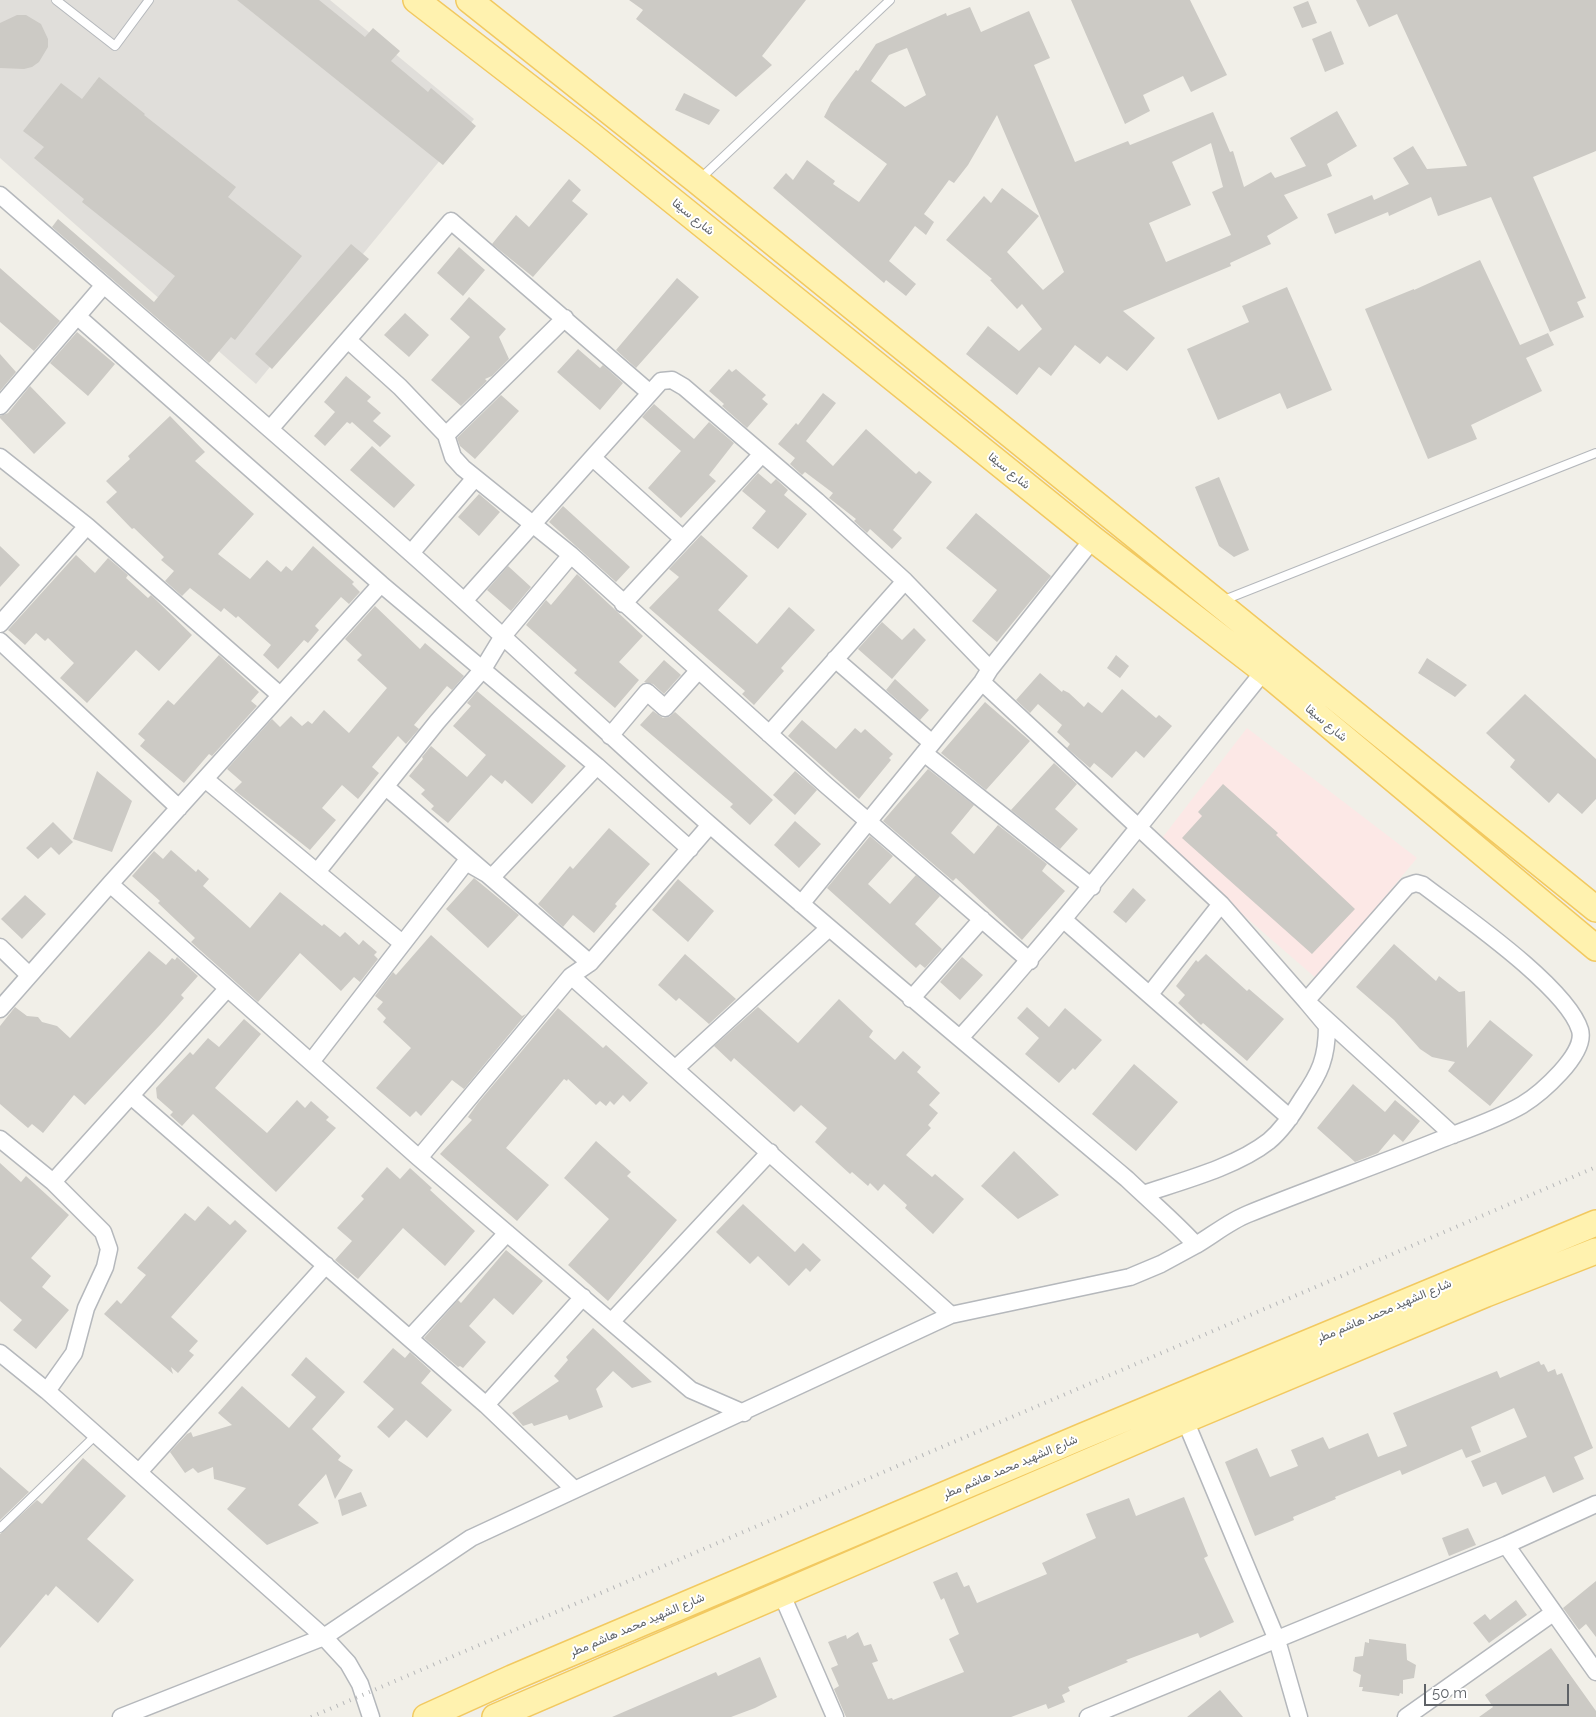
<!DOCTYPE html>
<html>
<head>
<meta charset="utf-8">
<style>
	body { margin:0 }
	#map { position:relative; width:1596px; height:1717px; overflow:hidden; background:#f1efe8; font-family:Raleway,sans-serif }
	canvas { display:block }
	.scale { position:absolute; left:1424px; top:1684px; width:145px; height:22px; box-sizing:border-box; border:2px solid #5f6368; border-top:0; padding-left:6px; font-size:15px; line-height:18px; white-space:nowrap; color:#5f6368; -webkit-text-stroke:4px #fff; paint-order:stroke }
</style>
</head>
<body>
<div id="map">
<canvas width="1596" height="1717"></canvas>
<div class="scale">50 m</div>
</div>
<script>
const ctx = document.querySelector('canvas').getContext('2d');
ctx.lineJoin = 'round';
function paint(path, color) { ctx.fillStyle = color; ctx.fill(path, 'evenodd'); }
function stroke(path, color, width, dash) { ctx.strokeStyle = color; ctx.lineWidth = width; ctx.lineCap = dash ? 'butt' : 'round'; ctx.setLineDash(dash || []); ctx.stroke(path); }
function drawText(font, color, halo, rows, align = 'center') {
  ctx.font = font + ' Raleway,Vazirmatn,sans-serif'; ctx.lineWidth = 4; ctx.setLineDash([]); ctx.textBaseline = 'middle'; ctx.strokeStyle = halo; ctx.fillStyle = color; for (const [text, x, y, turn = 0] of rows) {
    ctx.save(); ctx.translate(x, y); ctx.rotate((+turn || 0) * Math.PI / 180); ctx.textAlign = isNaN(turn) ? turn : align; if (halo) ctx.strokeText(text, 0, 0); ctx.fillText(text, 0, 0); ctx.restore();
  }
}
paint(new Path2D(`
	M0 0H330L474 119 256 384 0 158Z`), '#e0deda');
paint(new Path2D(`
	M1247 728 1417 858 1317 979 1159 842Z`), '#fce8e6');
paint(new Path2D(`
	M237 0H319L365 37 373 28 400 51 391 61 428 92 431 88 476 126 443 165Z
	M629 0H806L762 56 772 65 736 97 636 19 643 10Z
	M1071 0H1190L1227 75 1191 92 1183 76 1143 95 1150 111 1125 124Z
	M1356 0H1596V151L1533 177 1586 298 1577 302 1584 317 1550 332 1491 197 1438 216 1431 197 1389 216 1388 212 1335 234 1327 214 1372 195 1374 200 1409 184 1393 158 1413 146 1427 169 1467 166 1397 14 1369 27Z
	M1308 1 1317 23 1302 28 1293 7Z
	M970 7 981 32 1029 11 1050 58 1034 65 1075 162 1128 141 1130 145 1213 112 1230 152 1233 151 1244 187 1271 172 1275 178 1306 166 1290 138 1337 111 1357 146 1327 164 1332 176 1284 195 1298 218 1267 236 1271 244 1230 263 1231 266 1123 311 1155 338 1127 371 1107 356 1100 364 1075 345 1051 376 1039 367 1017 395 966 354 988 326 1019 351 1042 329 1022 304 1017 309 990 280 992 279 946 240 984 196 991 203 1002 188 1039 216 1007 252 1043 290 1064 272 997 115 968 165 954 183 949 180 924 214 934 222 926 235 915 226 889 261 916 284 906 296 886 280 884 283 773 188 786 173 793 180 807 160 835 181 833 184 859 202 887 164 824 117 831 103 856 70 858 71 876 44 946 13 947 16ZM907 48 926 95 905 107 871 81 889 55ZM1211 143 1223 187 1212 192 1231 235 1166 262 1149 223 1191 205 1172 162Z
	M17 15H26L41 24 48 39V47L39 62 32 67 24 69 0 68V23Z
	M1331 31 1344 64 1325 72 1312 39Z
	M99 77 145 114 144 115 236 187 228 197 302 256 235 340 231 337 209 363 52 227 58 219 154 302 175 276 82 202 84 199 34 158 44 147 23 131 61 83 82 99Z
	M684 93 720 110 709 125 675 110Z
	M569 179 581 190 572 201 588 214 533 277 492 244 516 215 529 227Z
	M351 244 369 259 272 369 255 354Z
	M459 247 485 270 463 296 437 273Z
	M1480 260 1520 345 1548 333 1554 345 1526 358 1542 391 1471 425 1477 439 1428 459 1365 309 1414 289V290Z
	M0 268 60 321 34 351 0 322Z
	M677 278 699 297 636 368 616 350Z
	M1287 287 1332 390 1287 409 1280 393 1218 420 1187 349 1249 322 1242 306Z
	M469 297 506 329 499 337 509 359 492 376 485 379 487 381 461 406 431 380 470 337 450 319Z
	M405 313 429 335 409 357 384 335Z
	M77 332 115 364 88 396 50 363Z
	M578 349 600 368 603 365 623 383 600 410 557 372Z
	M0 354 16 372 0 391Z
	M729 369 732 372 736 369 766 395 762 399 768 404 747 428 722 406 724 404 709 391Z
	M346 376 371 397 367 401 381 413 373 421 391 436 380 447 352 422 350 424 347 422 325 446 314 436 335 412 324 402Z
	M30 386 66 423 34 454 0 418V416L8 413Z
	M823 393 836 403 806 441 833 466 866 429 916 474 919 471 932 482 893 530 902 538 892 549 870 529 867 533 854 521 856 519 829 498 833 493 805 472 802 475 790 464 795 458 778 444 796 423 798 425Z
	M501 395 519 411 475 459 460 446 457 438Z
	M654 404 694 439 709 422 734 443 709 475 716 481 681 518 648 488 681 451 642 417Z
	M170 416 205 452 195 461 254 514 218 554 250 579 267 560 281 572 286 566 292 571 313 546 354 582 352 584 360 592 349 604 341 597 315 626 319 630 308 643 304 640 278 669 263 655 271 645 238 616 236 618 224 608 221 612 190 588 182 596 165 581 174 571 161 560 164 557 134 528 132 529 106 502 117 492 106 481 130 459 128 456Z
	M372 446 415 485 394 508 350 470Z
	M758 473 771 484 776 479 788 490 784 495 807 514 778 549 752 528 766 511 742 491Z
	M1219 477 1249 550 1234 557 1219 546 1195 487Z
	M479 494 500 512 479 536 458 517Z
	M563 506 630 567 616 582 549 522Z
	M976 513 1051 576 997 642 972 621 997 590 946 548Z
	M701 535 748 576 718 610 757 644 789 607 815 630 781 668 784 671 754 705 742 694 745 691 649 608 679 577 669 569Z
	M0 546 20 565 0 587Z
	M76 555 95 573 108 558 128 575 126 578 148 598 151 595 192 635 159 671 136 650 87 703 60 678 74 663 48 638 45 641 36 633 25 645 8 630Z
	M508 566 531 587 511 611 487 590Z
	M577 574 643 636 619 662 639 680 615 708 574 673 577 670 526 625 546 600 551 605Z
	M375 606 420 649 425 643 464 676 452 690 447 686 414 725 419 729 406 744 398 736 372 767 379 773 358 799 342 785 322 808 336 820 310 850 234 790 242 782 227 769 272 719 280 727 291 716 302 726 308 721 312 724 324 710 349 733 387 688 357 660 362 655 345 639Z
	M882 622 902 640 914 628 926 640 892 679 858 649Z
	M219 655 259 692 251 701 257 706 212 756 209 754 184 783 140 746 145 740 138 734 168 700 174 705Z
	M1116 655 1129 666 1120 678 1107 668Z
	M1427 658 1467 685 1455 697 1418 673Z
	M664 660 681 675 664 694 653 684 644 682Z
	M1040 673 1062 692 1063 690 1069 693 1084 707 1088 702 1102 713 1122 689 1156 718 1159 715 1172 726 1144 758 1136 751 1112 778 1094 763 1090 768 1067 748 1070 744 1057 732 1062 725 1038 704 1030 713 1016 700Z
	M895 679 929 710 920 720 886 690Z
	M477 691 566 766 532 804 505 780 502 784 491 775 448 823 431 809 434 806 421 794 425 790 409 776 423 759 422 757 431 746 467 777 486 755 453 726 471 706 467 703Z
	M1525 694 1596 759V799L1582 814 1558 793 1549 803 1510 767 1515 760 1486 733Z
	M985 702 1030 741 986 790 941 753Z
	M653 711 663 718 669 717 675 712 773 800 750 825 730 807 733 804 640 725Z
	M802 720 836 749 855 728 861 733 865 729 893 754 889 758 891 760 859 799 788 736Z
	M1054 763 1077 784 1055 809 1078 829 1060 849 1011 810Z
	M928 769 974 805 951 833 974 854 998 825 1047 864 1042 871 1065 891 1022 940 956 878 953 881 883 821Z
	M97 771 132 801 112 852 73 839Z
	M795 771 817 790 795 815 773 795Z
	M1223 784 1278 833 1276 835 1355 909 1312 954 1182 838 1202 816 1198 812Z
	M795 821 821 844 799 868 774 845Z
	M53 822 73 842 59 855 51 847 38 859 26 848Z
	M609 828 650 864 615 904 617 906 594 933 573 915 563 927 538 904 570 866 573 869Z
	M870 836 893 856 868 884 890 904 916 875 940 896 915 924 942 949 925 968 920 964 916 968 827 888Z
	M171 850 196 872 198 869 209 879 203 886 250 928 280 892 322 926 324 924 340 937 345 932 359 945 363 940 377 952 374 955 378 959 360 982 354 977 341 991 300 953 258 1002 191 942 195 938 158 903 160 901 132 876 154 851 163 859Z
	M474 878 519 915 488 948 446 909Z
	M678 879 714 911 688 942 652 910Z
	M1133 888 1146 900 1126 923 1113 912Z
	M25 895 46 914 22 939 1 919Z
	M431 935 522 1016 526 1014 464 1089 452 1080 421 1116 416 1111 410 1117 376 1088 411 1048 383 1022 386 1018 377 1009 383 1002 375 996 393 972 396 975Z
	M1394 944 1436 981 1439 976 1459 992 1465 991 1467 1048 1490 1020 1533 1055 1490 1106 1448 1071 1455 1062 1432 1057 1420 1049 1394 1020 1356 987Z
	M149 951 166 965 172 958 175 960 177 957 198 976 181 995 184 998 160 1025 85 1105 74 1095 43 1133 32 1124 28 1128 0 1104V1026L15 1007 27 1016 38 1017 42 1022 57 1026 70 1038Z
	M685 954 736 999 709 1024 679 998 676 1001 658 985Z
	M1206 954 1247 991 1249 989 1284 1019 1247 1061 1203 1023 1201 1025 1178 1003 1185 995 1176 986 1196 960 1198 962Z
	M962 957 983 975 960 1000 940 982Z
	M839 999 873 1031 869 1037 895 1060 903 1051 921 1067 917 1072 940 1093 929 1105 938 1113 928 1125 931 1128 906 1155 932 1177 935 1174 964 1199 933 1234 905 1208 907 1205 884 1184 878 1191 870 1183 868 1186 852 1172 850 1174 815 1142 827 1128 801 1105 794 1112 734 1058 731 1062 714 1046 758 1007 798 1043Z
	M1027 1007 1049 1027 1065 1008 1102 1040 1075 1070 1073 1068 1059 1083 1025 1054 1039 1038 1017 1018Z
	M558 1008 603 1048 606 1045 648 1083 630 1102 623 1095 614 1105 610 1101 606 1106 600 1101 596 1105 568 1079 567 1081 564 1079 506 1148 549 1185 517 1221 440 1154 472 1120 468 1117 478 1103Z
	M244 1019 261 1034 215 1088 267 1133 297 1100 305 1108 311 1101 329 1117 326 1120 336 1128 276 1192 193 1114 182 1126 170 1115 173 1112 157 1098 156 1088 190 1052 193 1055 208 1038 219 1047Z
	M1134 1064 1178 1102 1136 1151 1092 1114Z
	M1353 1084 1385 1112 1395 1100 1420 1121 1403 1142 1394 1134 1378 1153 1355 1162 1317 1128Z
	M596 1141 631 1172 627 1176 677 1220 608 1301 568 1265 609 1219 564 1178Z
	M1014 1151 1059 1195 1018 1219 981 1186Z
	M0 1163 21 1182 26 1176 69 1215 31 1258 51 1276 42 1287 69 1310 36 1349 13 1330 22 1320 0 1301Z
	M387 1167 400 1179 410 1168 432 1188 430 1190 475 1231 445 1266 403 1228 358 1279 335 1260 352 1241 337 1228 364 1199 361 1196Z
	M743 1204 795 1252 803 1243 821 1260 810 1272 806 1268 789 1286 758 1256 750 1264 716 1232Z
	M208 1206 230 1225 235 1220 247 1231 171 1317 198 1341 189 1351 194 1355 178 1373 171 1367 173 1374 104 1314 117 1300 121 1304 146 1275 137 1268 185 1213 195 1221Z
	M506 1250 543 1281 513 1315 494 1298 469 1326 486 1342 463 1368 460 1366 458 1367 424 1338 458 1300 461 1303Z
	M593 1328 652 1382 632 1388 613 1371 596 1389 603 1407 569 1420 567 1415 534 1426 532 1423 523 1426 512 1413 559 1381 554 1376 568 1360 566 1357Z
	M393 1348 405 1358 410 1352 431 1371 421 1383 452 1410 427 1438 406 1420 389 1438 377 1427 394 1409 363 1382Z
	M306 1357 345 1392 312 1429 341 1456 338 1460 353 1470 335 1499 326 1474 298 1505 319 1523 267 1545 227 1509 246 1488 214 1479 213 1467 198 1473 193 1468 185 1473 170 1452 187 1434 191 1432 193 1437 232 1425 218 1413 242 1386 289 1428 316 1397 291 1375Z
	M1539 1361 1541 1365 1544 1364 1548 1372 1555 1369 1557 1375 1562 1373 1593 1448 1574 1457 1584 1479 1553 1493 1545 1476 1502 1495 1496 1482 1483 1487 1471 1461 1527 1437 1514 1408 1471 1427 1481 1452 1466 1458 1462 1449 1402 1475 1400 1470 1335 1497 1336 1499 1293 1517 1294 1520 1255 1536 1225 1462 1257 1448 1270 1477 1298 1466 1291 1450 1323 1437 1329 1449 1368 1433 1378 1457 1407 1446 1393 1413 1497 1371 1500 1378Z
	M83 1458 126 1496 87 1539 134 1580 98 1623 56 1586 48 1596 46 1594 0 1648V1534L37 1500 42 1504Z
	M0 1467 29 1492 0 1520Z
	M361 1492 367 1506 342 1516 338 1500Z
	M1184 1497 1208 1556 1204 1558 1234 1622 1200 1638 1198 1633 1126 1660 1128 1662 1068 1687 1070 1691 1062 1695 1065 1702 1048 1709 1046 1704 1011 1717H846L834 1689 839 1686 831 1668 838 1665 828 1642 846 1635 847 1639 858 1632 864 1646 871 1644 878 1661 872 1663 888 1699 892 1698 893 1700 964 1672 949 1639 959 1634 944 1598 941 1600 933 1582 957 1572 964 1587 969 1585 977 1603 1047 1574 1042 1563 1096 1538 1086 1514 1129 1498 1136 1516Z
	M1468 1528 1476 1545 1449 1556 1442 1538Z
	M1596 1581V1637L1586 1624 1579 1630 1563 1608Z
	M1516 1600 1527 1615 1489 1643 1473 1623 1485 1614 1490 1620Z
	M1369 1639 1406 1644 1407 1660 1416 1665 1414 1678 1403 1680V1694L1400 1693 1399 1696 1362 1691 1363 1687H1359L1361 1675 1353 1671 1355 1657 1363 1656 1365 1642 1369 1643Z
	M1551 1648 1596 1711V1717H1479L1493 1707 1485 1695Z
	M760 1657 777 1697 755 1708 731 1717H612L716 1672 718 1676Z
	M1220 1690 1243 1717H1187Z`), '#cccac5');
const service = new Path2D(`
	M56 0 115 46 149 0
	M701 178 890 0
	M1224 600 1596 453
	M0 1528 96 1435`);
const minor = new Path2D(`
	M0 195C138 315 277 434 414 556 513 644 609 736 709 824 846 944 987 1061 1127 1179 1150 1201 1174 1221 1196 1245 1213 1235 1230 1221 1248 1214 1312 1188 1378 1165 1442 1139 1468 1129 1498 1119 1522 1105 1540 1094 1587 1054 1580 1030 1567 987 1461 914 1423 885L1416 883 1407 886 1306 1001 1327 1026C1327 1058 1320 1073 1302 1099 1293 1114 1282 1130 1269 1141 1236 1167 1182 1181 1143 1194
	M77 316 381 584 597 766 690 849
	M349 341 400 387 446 435 453 457 463 468 571 555 826 785 1030 961
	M0 406 104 285
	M270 429 451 221 650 393
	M446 435 565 318
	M0 457 87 526 280 695
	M593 458 682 538
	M411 553 475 478
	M464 601 661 381 672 380 684 387 817 501 905 581 990 669
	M623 604 762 454
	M0 624 87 526
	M0 641 179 808
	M835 659 932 743
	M982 682 1221 904 1306 1001 1453 1135
	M769 734 905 581
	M610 736 647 692 665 708 698 671
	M924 753 1092 887
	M205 779 402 943
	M386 787 590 963
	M317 872 437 722 483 669 503 636 571 555
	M110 884 419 1158 691 1390 744 1413
	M801 904 982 682 990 669 1093 539
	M1064 920 1290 1118
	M0 947 29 975
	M571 976 951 1315
	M1150 994 1221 904
	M911 999 982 919
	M0 1009 110 884 381 584
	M960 1038C1067 920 1164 795 1264 671
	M311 1062 466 862 492 877 597 766
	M676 1068 829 928
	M131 1096 486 1405 574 1489
	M0 1139 53 1182 103 1232 109 1249 105 1267 86 1308 74 1353 47 1391
	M419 1158 571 976 590 963 710 825
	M53 1182 227 989
	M612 1321 770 1152
	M410 1338 507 1233
	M0 1353 47 1391 324 1637 348 1663 360 1684 371 1717
	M486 1405 583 1297
	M1185 1420 1277 1640 1299 1717
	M139 1472 326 1265
	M1506 1545 1596 1672
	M782 1595 835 1717
	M121 1717 324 1637 471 1538 951 1315 1130 1277 1161 1264 1196 1245
	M1088 1717 1506 1545 1596 1504
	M1406 1717 1553 1613`);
const primary = new Path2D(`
	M416 0 591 135 1093 539 1264 671 1596 948
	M469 0 697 181 1596 909
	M426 1717 512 1678 1083 1436 1596 1223
	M495 1717 1185 1420 1486 1294 1596 1251`);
stroke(service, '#b5b8bc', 10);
stroke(minor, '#b5b8bc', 19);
stroke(primary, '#f2c960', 28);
stroke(service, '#fff', 8);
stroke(minor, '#fff', 16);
stroke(primary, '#fff2af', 25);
stroke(new Path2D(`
	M311 1717 1596 1167`), '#b6b7b8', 4, [1, 6]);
drawText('12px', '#5f6368', '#fff', [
	["شارع سيقا",693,217,39],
	["شارع سيقا",1009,471,39],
	["شارع سيقا",1326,723,40],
	["شارع الشهيد محمد هاشم مطر",1384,1311,-23],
	["شارع الشهيد محمد هاشم مطر",1010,1467,-23],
	["شارع الشهيد محمد هاشم مطر",637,1625,-23]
]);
</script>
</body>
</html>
